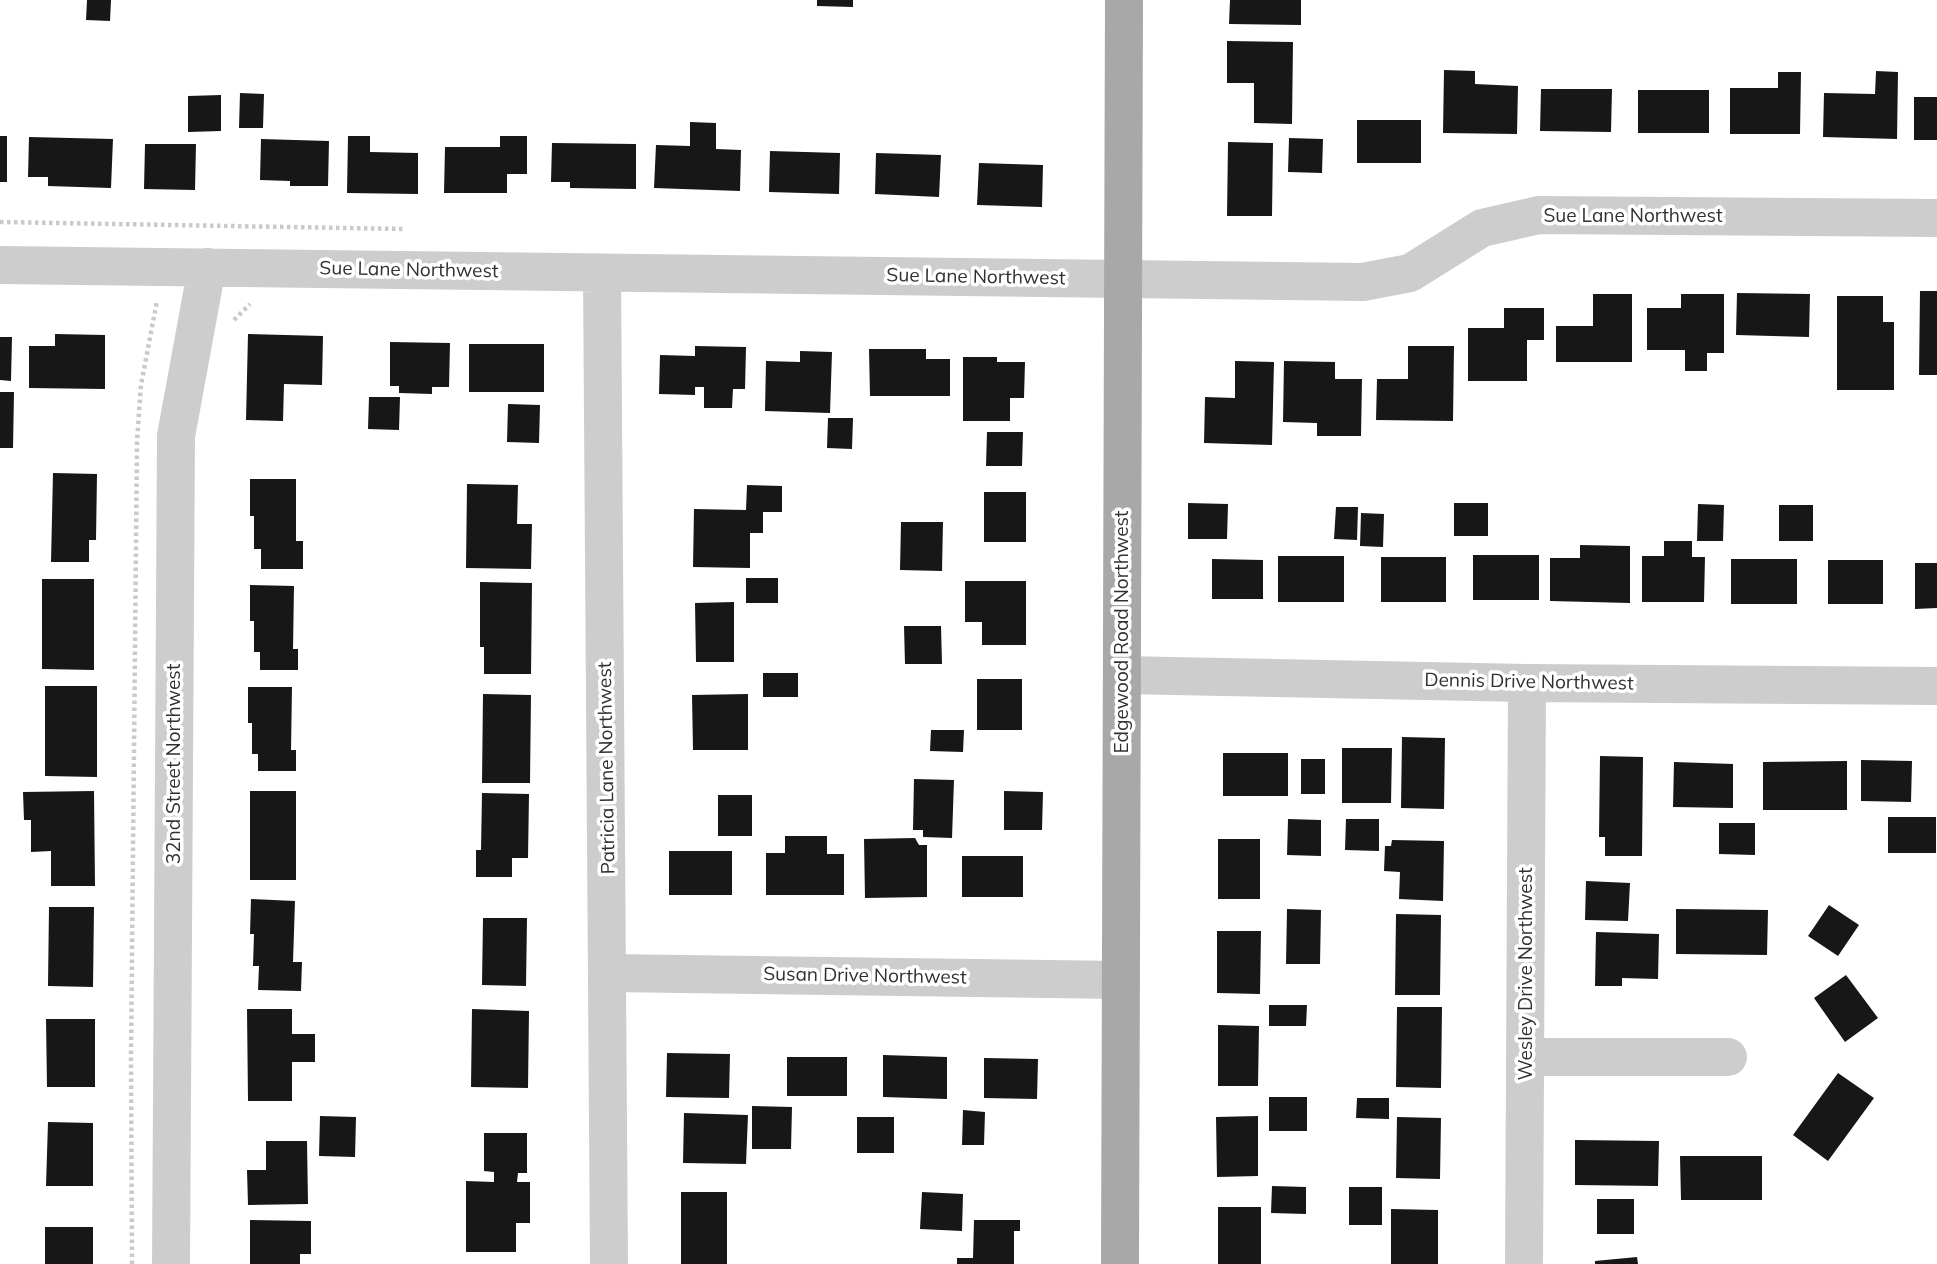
<!DOCTYPE html>
<html>
<head>
<meta charset="utf-8">
<style>
	body { margin:0 }
	canvas { display:block; background:#fff }
</style>
</head>
<body>
<canvas width="1937" height="1264"></canvas>
<script>
const ctx = document.querySelector('canvas').getContext('2d');
ctx.lineJoin = 'round';
function paint(path, color) { ctx.fillStyle = color; ctx.fill(path, 'evenodd'); }
function stroke(path, color, width, dash) { ctx.strokeStyle = color; ctx.lineWidth = width; ctx.lineCap = dash ? 'butt' : 'round'; ctx.setLineDash(dash || []); ctx.stroke(path); }
function drawText(font, color, halo, rows, align = 'center') {
  ctx.font = font + ' Mulish,sans-serif'; ctx.lineWidth = 7; ctx.setLineDash([]); ctx.textBaseline = 'middle'; ctx.strokeStyle = halo; ctx.fillStyle = color; for (const [text, x, y, turn = 0] of rows) {
    ctx.save(); ctx.translate(x, y); ctx.rotate((+turn || 0) * Math.PI / 180); ctx.textAlign = isNaN(turn) ? turn : align; if (halo) ctx.strokeText(text, 0, 0); ctx.fillText(text, 0, 0); ctx.restore();
  }
}
paint(new Path2D(`
	M87 0H111L110 21 86 20Z
	M817 0H853V7L817 6Z
	M1230 0H1301V25L1229 24Z
	M1227 41 1293 42 1292 124 1254 123V83H1227Z
	M1444 70 1475 71V84L1518 86 1517 134 1443 133Z
	M1876 71 1898 72 1897 139 1823 137 1824 93 1875 94Z
	M1778 72H1801L1800 134H1730V88H1778Z
	M1541 89H1612L1611 132 1540 131Z
	M1638 90H1709V133H1638Z
	M240 93 264 94 263 128H239Z
	M221 95V131L188 132V96Z
	M1914 97H1937V140H1914Z
	M1357 120H1421V163H1357Z
	M690 122 716 123V149L741 150 740 191 654 188 656 145 690 146Z
	M0 136H7V182H0Z
	M348 136H370V152L418 153V194L347 193Z
	M500 136H527V174H507V193H444L445 147H500Z
	M29 137 113 139 111 188 48 186V177H28Z
	M1289 138 1323 139 1322 173 1288 172Z
	M261 139 329 141 328 186H290V181L260 180Z
	M1228 142 1273 143 1272 216H1227Z
	M552 143 636 144V189L570 188V182H551Z
	M145 144H196L195 190 144 189Z
	M770 151 840 153 839 194 769 192Z
	M876 153 941 155 939 197 875 194Z
	M979 163 1043 165 1042 207 977 205Z
	M1920 291H1937V375H1919Z
	M1737 293 1810 294 1809 337 1736 335Z
	M1593 294H1632V362H1556V326H1593Z
	M1681 294H1724V353H1707V371H1685V350H1647V308H1681Z
	M1837 296H1883V322H1894V390H1837Z
	M1504 308H1544V340H1527V381H1468V328H1504Z
	M55 334 105 335V389L29 388V346H55Z
	M248 334 323 336 322 385 284 384 283 421 246 420Z
	M0 337H12L11 381 0 380Z
	M390 342 450 343 449 387H432V394L399 393V386H390Z
	M469 344H544V392H469Z
	M695 346 746 347 745 389H733L732 408H704V387H695V395L659 394 660 355 695 356Z
	M1408 346H1454L1453 421 1376 420 1377 379H1408Z
	M869 349H926V359H950V396H870Z
	M800 351 832 352 830 413 765 411 766 361 800 362Z
	M963 357H997V362H1025L1024 398H1010V421H963Z
	M1235 361 1274 362 1272 445 1204 443 1205 397 1235 398Z
	M1284 361 1335 362V379H1362L1361 436H1317V423L1283 422Z
	M0 392H14L13 448H0Z
	M369 397H400L399 430 368 429Z
	M508 404 540 405 539 443 507 442Z
	M828 418H853L852 449 827 448Z
	M987 432H1023L1022 466H986Z
	M53 473 97 474 96 540H89V562H51Z
	M250 479H296V541H303V569H261V549H254V516H250Z
	M467 484 518 485 517 524H532L531 569 466 568Z
	M747 485 782 486V512H763V533H750V568L693 567 694 509 746 510Z
	M984 492H1026V542H984Z
	M1188 503 1228 504 1227 539H1188Z
	M1454 503H1488V536H1454Z
	M1698 504 1724 505 1723 541H1697Z
	M1779 505H1813V541H1779Z
	M1336 507H1358L1357 540 1334 539Z
	M1361 513 1384 514 1383 547 1360 546Z
	M901 522H943L942 571 900 570Z
	M1664 541H1692V557H1705L1704 602H1642V556H1664Z
	M1580 545 1630 546V603L1550 601V558H1580Z
	M1473 555H1539V600H1473Z
	M1278 556H1344V602H1278Z
	M1381 557H1446V602H1381Z
	M1212 559 1263 560V599H1212Z
	M1731 559H1797V604H1731Z
	M1828 560H1883V604H1828Z
	M1915 563H1937V608L1915 609Z
	M746 578H778V603H746Z
	M42 579H94V670L42 669Z
	M965 581H1026V645H982V622H965Z
	M480 582 532 583 531 674H484V647H480Z
	M250 585 294 586 293 649H298V670H260V652H254V621H250Z
	M734 602V662H696L695 603Z
	M904 626H941L942 664H905Z
	M763 673H798V697H763Z
	M977 679H1022V730H977Z
	M45 686H97V777L45 776Z
	M248 687H292L291 750H296V771H258V754H252V723H248Z
	M483 694 531 695 530 783H482Z
	M748 694V750H693L692 695Z
	M931 730H964L963 752 930 751Z
	M1402 737 1445 738 1444 809 1401 808Z
	M1342 748H1392L1391 803H1342Z
	M1223 753H1288V796H1223Z
	M1600 756 1643 757 1642 856H1605V837H1599Z
	M1301 759H1325V794H1301Z
	M1861 760 1912 761 1911 802 1861 801Z
	M1847 761V810H1763V762Z
	M1674 762 1733 764V808L1673 807Z
	M914 779 954 780 952 838 923 837V830H913Z
	M94 791 95 886H51V851L31 852V820H24L23 792Z
	M250 791H296V880H250Z
	M1004 791 1043 792 1042 830H1004Z
	M482 793 529 794 528 858H512V877H476V850H481Z
	M718 795H752V836H718Z
	M1888 817H1936V853H1888Z
	M1288 819 1321 820V856L1287 855Z
	M1346 819H1379V851L1345 850Z
	M1719 823H1755V855L1719 854Z
	M785 836H827V854H844V895H766V853H785Z
	M915 838 919 845H927V897L865 898 864 839Z
	M1218 839H1260V899H1218Z
	M1392 840 1444 841 1443 901 1399 899 1400 872 1384 871 1385 846H1391Z
	M669 851H732V895H669Z
	M962 856H1023V897H962Z
	M1586 881 1630 883 1628 921 1585 920Z
	M251 899 295 901 293 962H302L301 991 258 990 259 966H253L254 934H250Z
	M1829 905 1859 925 1838 956 1808 936Z
	M49 907H94L93 987 48 986Z
	M1287 909 1321 910 1320 964H1286Z
	M1676 909 1768 910 1767 955 1676 954Z
	M1396 914 1441 915 1440 995H1395Z
	M483 918H527L526 986 482 985Z
	M1217 931H1261L1260 994 1217 993Z
	M1596 932 1659 934 1658 979 1622 978V986H1595Z
	M1846 975 1878 1018 1845 1042 1814 998Z
	M1269 1005H1307L1306 1026H1269Z
	M1397 1007H1442L1441 1088 1396 1087Z
	M247 1009H292V1034H315V1062H292V1101H248Z
	M472 1009 529 1011 528 1088 471 1087Z
	M46 1019H95V1087H47Z
	M1218 1025 1259 1026 1258 1086H1218Z
	M667 1053 730 1054 729 1098 666 1097Z
	M883 1055 947 1057V1099L883 1097Z
	M787 1057H847V1096H787Z
	M984 1058 1038 1059 1037 1099 984 1098Z
	M1838 1073 1874 1098 1828 1161 1793 1135Z
	M1269 1097H1307V1131H1269Z
	M1357 1098H1389V1119L1356 1118Z
	M752 1106 792 1107 791 1149H752Z
	M963 1110 985 1112 984 1145H962Z
	M684 1113 748 1115 746 1164 683 1163Z
	M320 1116 356 1117 355 1157 319 1156Z
	M1258 1116V1176L1217 1177 1216 1117Z
	M857 1117H894V1153H857Z
	M1397 1117 1441 1118 1440 1179 1396 1178Z
	M48 1122 93 1123V1186H46Z
	M484 1133H527V1173H518L517 1182H530V1223H516V1252H466V1181L494 1182V1172L484 1171Z
	M1575 1140 1659 1141 1658 1186 1575 1185Z
	M266 1141H307L308 1204 248 1205 247 1170H266Z
	M1680 1156H1762V1200H1681Z
	M1272 1186 1306 1187V1214L1271 1213Z
	M1349 1187H1382V1225H1349Z
	M681 1192H727V1264H681Z
	M922 1192 963 1194 962 1231 920 1229Z
	M1597 1199H1634V1234H1597Z
	M1218 1207H1261V1264H1218Z
	M1391 1209 1438 1210V1264H1391Z
	M250 1220 311 1221V1254H300V1264H250Z
	M974 1220H1020V1231H1014V1264H957V1258H973Z
	M45 1227H93V1264H45Z
	M1637 1257 1638 1264H1595V1261Z`), '#171717');
stroke(new Path2D(`
	M0 222 403 229
	M234 320 250 304
	M132 1264 131 1058 137 441 141 385 157 301`), '#cacaca', 4.5, [3.5, 3.5]);
stroke(new Path2D(`
	M0 265 1363 282 1410 273 1482 228 1539 215 1937 218
	M602 273 609 1264
	M1122 675 1527 683 1937 686
	M609 973 1121 980
	M1526 1057H1728
	M171 1264 176 436 207 267
	M1524 1264 1527 683`), '#cdcdcd', 38);
stroke(new Path2D(`
	M1120 1264 1124 0`), '#a8a8a8', 38);
drawText('19px', '#303030', '#fff', [
	["Sue Lane Northwest",1633,216],
	["Sue Lane Northwest",409,270,1],
	["Sue Lane Northwest",976,277,1],
	["Edgewood Road Northwest",1122,632,-90],
	["Dennis Drive Northwest",1529,682,1],
	["32nd Street Northwest",174,764,-90],
	["Patricia Lane Northwest",607,768,-91],
	["Wesley Drive Northwest",1526,974,-90],
	["Susan Drive Northwest",865,976,1]
]);
</script>
</body>
</html>
